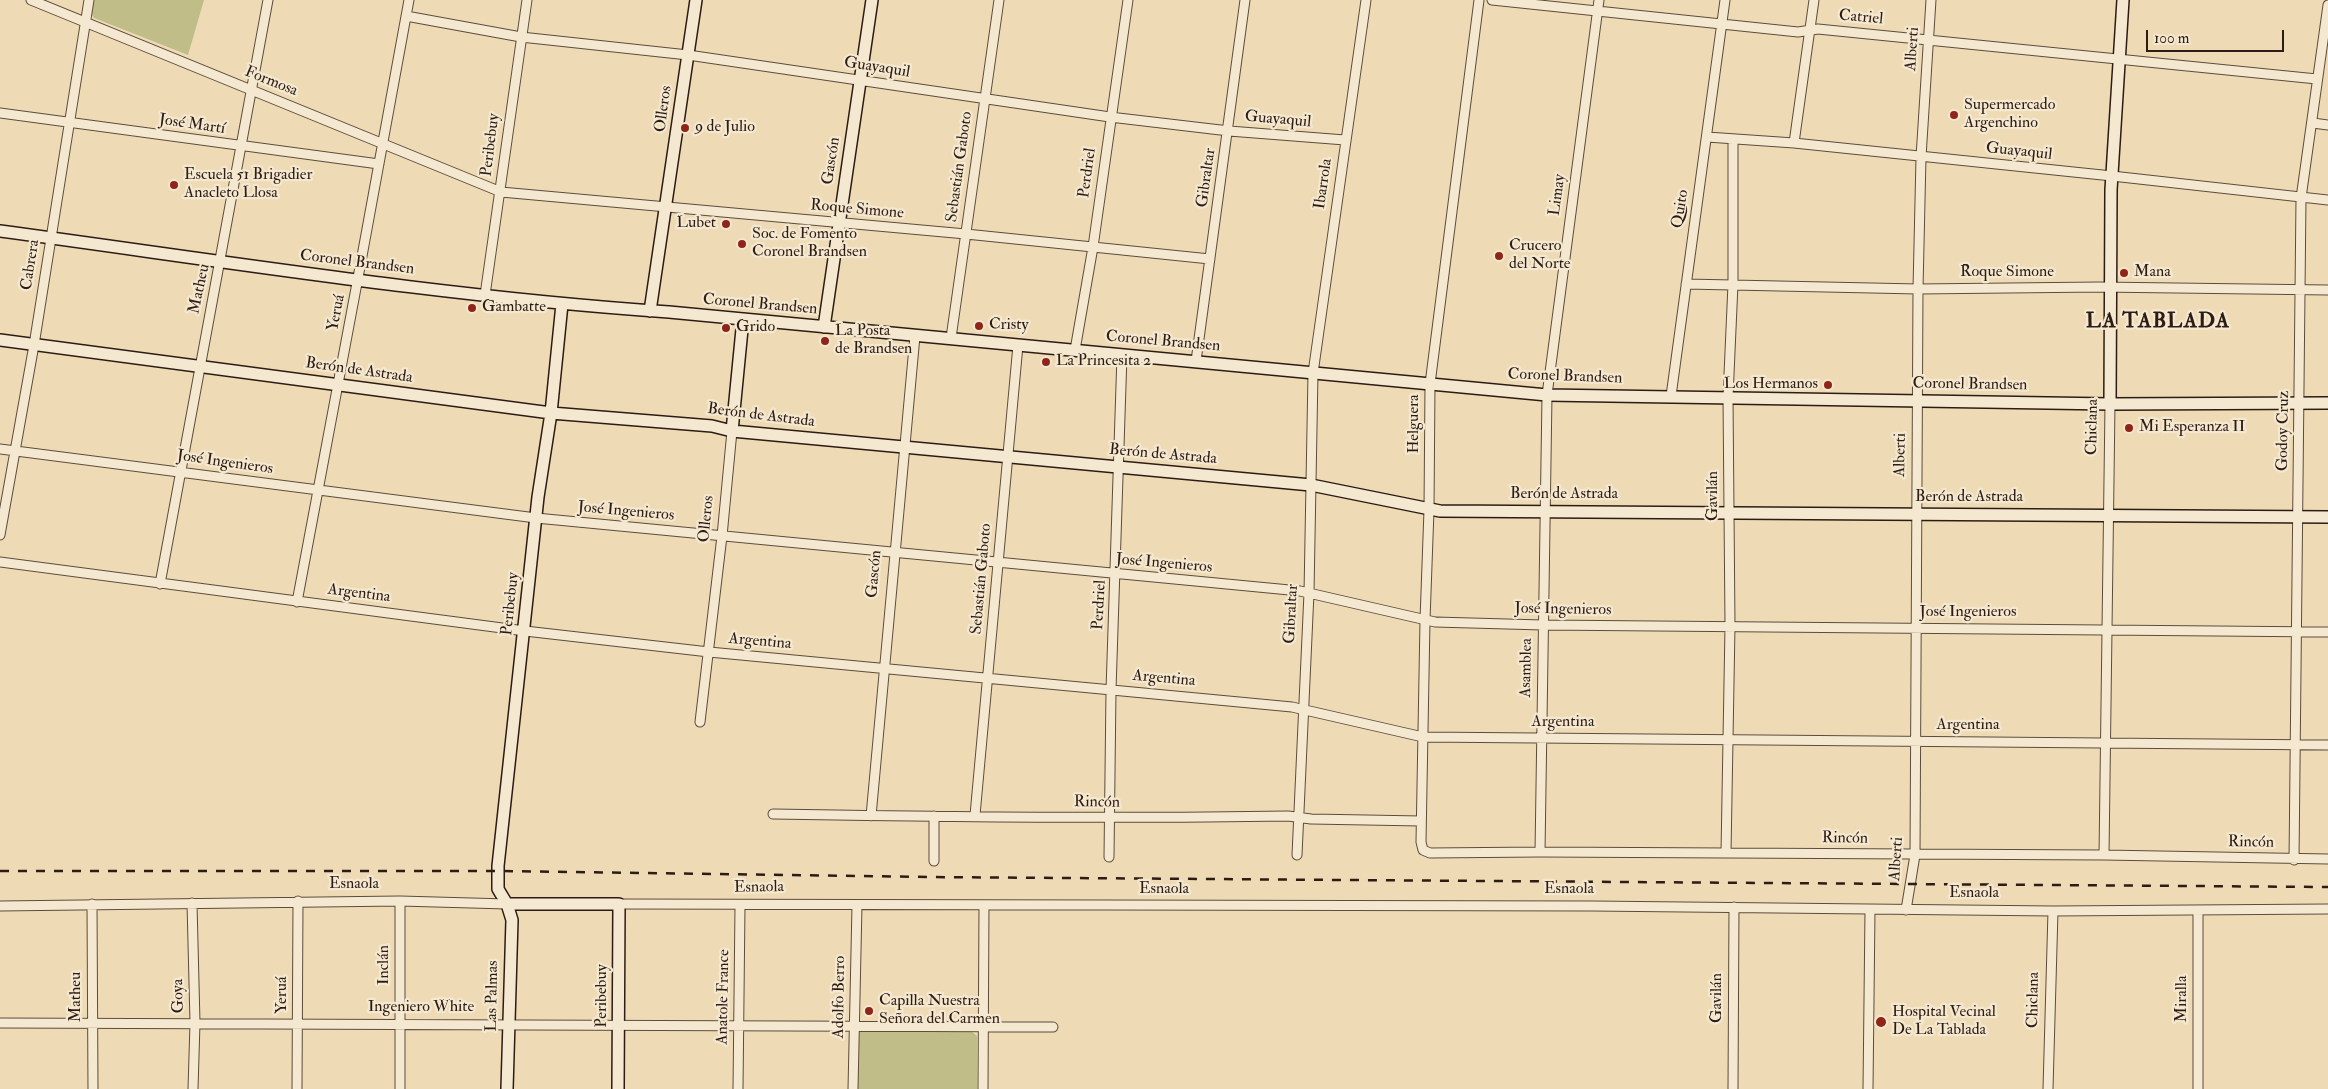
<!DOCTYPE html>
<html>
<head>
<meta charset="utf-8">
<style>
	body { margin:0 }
	#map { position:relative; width:2328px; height:1089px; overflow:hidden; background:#eedbb6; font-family:"IM FELL Double Pica",serif }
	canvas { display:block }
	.scale { position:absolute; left:2146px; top:30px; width:138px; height:22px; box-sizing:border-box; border:2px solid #2d1c13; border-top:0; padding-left:6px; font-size:15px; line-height:18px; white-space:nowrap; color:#2d1c13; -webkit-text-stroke:4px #f4e8d0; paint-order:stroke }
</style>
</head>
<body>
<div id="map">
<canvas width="2328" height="1089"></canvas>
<div class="scale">100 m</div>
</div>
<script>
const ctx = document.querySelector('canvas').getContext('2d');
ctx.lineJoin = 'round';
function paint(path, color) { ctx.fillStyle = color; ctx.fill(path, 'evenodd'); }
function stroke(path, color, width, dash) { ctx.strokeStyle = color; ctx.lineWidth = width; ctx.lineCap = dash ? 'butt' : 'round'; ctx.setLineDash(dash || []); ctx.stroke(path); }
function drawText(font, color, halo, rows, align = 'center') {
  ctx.font = font + ' "IM FELL Double Pica",serif'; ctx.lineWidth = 4.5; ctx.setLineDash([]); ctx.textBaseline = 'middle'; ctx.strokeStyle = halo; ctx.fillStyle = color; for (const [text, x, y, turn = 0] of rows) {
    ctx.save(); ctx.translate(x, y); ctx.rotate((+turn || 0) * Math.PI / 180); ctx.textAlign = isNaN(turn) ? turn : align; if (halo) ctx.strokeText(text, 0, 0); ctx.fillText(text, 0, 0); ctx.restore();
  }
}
paint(new Path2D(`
	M92 0H204L188 55 94 18 90 12Z
	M859 1030H970L977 1036V1089H855L853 1035Z`), '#c1bd88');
const street = new Path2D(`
	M31 0 501 192 966 234 1210 259
	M1479 0 1430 384 1429 510 1425 620 1421 842 1423 850 1430 853 1540 852 2104 855 2328 859
	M1492 0 1798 32 1818 29 2317 79
	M406 16 521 37 688 55 1110 117 1229 131 1345 140
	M0 113 379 164
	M2313 123 2328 125
	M1707 137 1794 143 2112 176 2328 200
	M1794 143 1814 0
	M1686 284 1918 289 2099 287 2328 290
	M485 295 527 0
	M951 338 999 0
	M1075 350 1093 247 1128 0
	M1196 361 1245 0
	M1671 396 1725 0
	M0 449 536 518 1300 591 1435 622 1543 625 2328 632
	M0 535 34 345 89 0
	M0 562 525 631 709 652 1292 707 1423 737 2328 745
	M160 584 268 0
	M297 602C336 401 372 201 409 0
	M700 722 722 536 732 431
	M773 814C945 817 1116 819 1288 816L1311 819 1421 821
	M975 815 1018 345
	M871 816 915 336
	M1540 852 1547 395 1599 0
	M1726 853 1730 626 1728 397 1733 284V139
	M1297 855 1309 593 1313 373 1366 0
	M2104 855 2110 404
	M1109 857 1111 690 1122 355
	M2294 860 2301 198 2328 5
	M934 861V816
	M192 903 195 1023 193 1089
	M92 904 93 1089
	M619 904 1592 906 2053 911 2328 909
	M0 906 400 901 507 904
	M1906 910 1915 855 1918 289 1921 157 1931 0
	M0 1023 1053 1027
	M297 1089 298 901
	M400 1089V901
	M738 1089 740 905
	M853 1089 857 905
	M983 1089 984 905
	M1733 1089 1734 907
	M1868 1089 1870 910
	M2048 1089 2053 911
	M2198 1089V910`);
const secondary = new Path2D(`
	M0 231C223 261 445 297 669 312L1547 395 2110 404 2328 403
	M650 311 696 0
	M824 327 872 0
	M0 340 551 413 712 426 732 431 1311 485 1440 511 2328 517
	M2110 404 2111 190 2123 0
	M732 431 743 319
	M507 904H619L618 1089
	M507 1089 512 920 507 904 498 889V866L538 497 551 413 562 304`);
stroke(street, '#5d4c3c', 11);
stroke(secondary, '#2d1c13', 14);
stroke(street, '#f4e8d0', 9);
stroke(secondary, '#f4e8d0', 11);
stroke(new Path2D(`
	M0 871H498L927 877 2328 887`), '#2d1c13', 2.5, [9, 9]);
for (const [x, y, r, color] of [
	[1954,115,5,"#8f2418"],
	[685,128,5,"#8f2418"],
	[174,185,5,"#8f2418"],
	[726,224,5,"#8f2418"],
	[742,244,5,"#8f2418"],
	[1499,256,5,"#8f2418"],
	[2124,273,5,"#8f2418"],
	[472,308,5,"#8f2418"],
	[979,326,5,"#8f2418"],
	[726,328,5,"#8f2418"],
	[825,341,5,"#8f2418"],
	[1046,362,5,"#8f2418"],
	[1828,385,5,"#8f2418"],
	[2129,428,5,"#8f2418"],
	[869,1011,5,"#8f2418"],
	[1881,1022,6,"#8f2418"]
]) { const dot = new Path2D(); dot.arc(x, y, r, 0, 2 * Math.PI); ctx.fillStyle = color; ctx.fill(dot); stroke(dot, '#f4e8d0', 2); }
drawText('16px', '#2d1c13', '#f4e8d0', [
	["Catriel",1861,18,5],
	["Alberti",1913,49,-86],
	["Guayaquil",877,68,9],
	["Formosa",271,82,22],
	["Olleros",664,109,-82],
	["Guayaquil",1278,120,5],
	["José Martí",192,125,8],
	["Peribebuy",491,145,-83],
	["Guayaquil",2019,152,6],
	["Gascón",832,161,-81],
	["Sebastián Gaboto",960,167,-82],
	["Perdriel",1088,173,-82],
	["Gibraltar",1207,178,-82],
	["Ibarrola",1324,184,-82],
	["Limay",1558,195,-82],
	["Quito",1681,209,-81],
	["Roque Simone",857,210,5],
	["Coronel Brandsen",357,263,7],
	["Cabrera",31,265,-81],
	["Roque Simone",2007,273],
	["Matheu",200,289,-78],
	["Coronel Brandsen",760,305,5],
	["Yeruá",337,313,-79],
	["Coronel Brandsen",1163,342,5],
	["Berón de Astrada",359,371,8],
	["Coronel Brandsen",1565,377,2],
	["Coronel Brandsen",1970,385,1],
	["Berón de Astrada",761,416,7],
	["Helguera",1415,424,-90],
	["Chiclana",2093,427,-89],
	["Godoy Cruz",2284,431,-89],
	["Berón de Astrada",1163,455,5],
	["Alberti",1901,455,-89],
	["José Ingenieros",225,463,8],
	["Berón de Astrada",1564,495],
	["Gavilán",1714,496,-90],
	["Berón de Astrada",1969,498],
	["José Ingenieros",626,512,5],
	["Olleros",707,519,-84],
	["José Ingenieros",1164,564,5],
	["Gascón",875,574,-85],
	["Sebastián Gaboto",982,579,-85],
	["Argentina",359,594,7],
	["Peribebuy",511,604,-84],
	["Perdriel",1100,605,-87],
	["José Ingenieros",1563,610,1],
	["José Ingenieros",1968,613],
	["Gibraltar",1292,614,-87],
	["Argentina",760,642,5],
	["Asamblea",1527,668,-89],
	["Argentina",1164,679,5],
	["Argentina",1563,723],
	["Argentina",1968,726],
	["Rincón",1097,803,1],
	["Rincón",1845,839,1],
	["Rincón",2251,843,1],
	["Alberti",1897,859,-86],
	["Esnaola",354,885],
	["Esnaola",759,888,-1],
	["Esnaola",1164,890],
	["Esnaola",1569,890],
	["Esnaola",1974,894],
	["Inclán",385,965,-90],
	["Yeruá",283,995,-90],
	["Goya",179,996,-91],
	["Las Palmas",493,996,-89],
	["Peribebuy",603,996,-90],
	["Matheu",77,997,-90],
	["Anatole France",724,997,-89],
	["Adolfo Berro",840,997,-89],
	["Gavilán",1718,998,-90],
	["Miralla",2183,999,-90],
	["Chiclana",2034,1000,-89],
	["Ingeniero White",421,1008]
]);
drawText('16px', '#2d1c13', '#f4e8d0', [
	["Supermercado",1964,106],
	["Argenchino",1964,124],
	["9 de Julio",695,128],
	["Escuela 51 Brigadier",184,176],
	["Anacleto Llosa",184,194],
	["Lubet",716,224,"right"],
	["Soc. de Fomento",752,235],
	["Coronel Brandsen",752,253],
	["Crucero",1509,247],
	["del Norte",1509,265],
	["Mana",2134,273],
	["Gambatte",482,308],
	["Cristy",989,326],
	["Grido",736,328],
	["La Posta",835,332],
	["de Brandsen",835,350],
	["La Princesita 2",1056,362],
	["Los Hermanos",1818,385,"right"],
	["Mi Esperanza II",2139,428],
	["Capilla Nuestra",879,1002],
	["Señora del Carmen",879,1020],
	["Hospital Vecinal",1892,1013],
	["De La Tablada",1892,1031]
], 'left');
ctx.letterSpacing = '1px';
drawText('bold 21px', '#2d1c13', '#f4e8d0', [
	["LA TABLADA",2158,322]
]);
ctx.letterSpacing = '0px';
</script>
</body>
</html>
